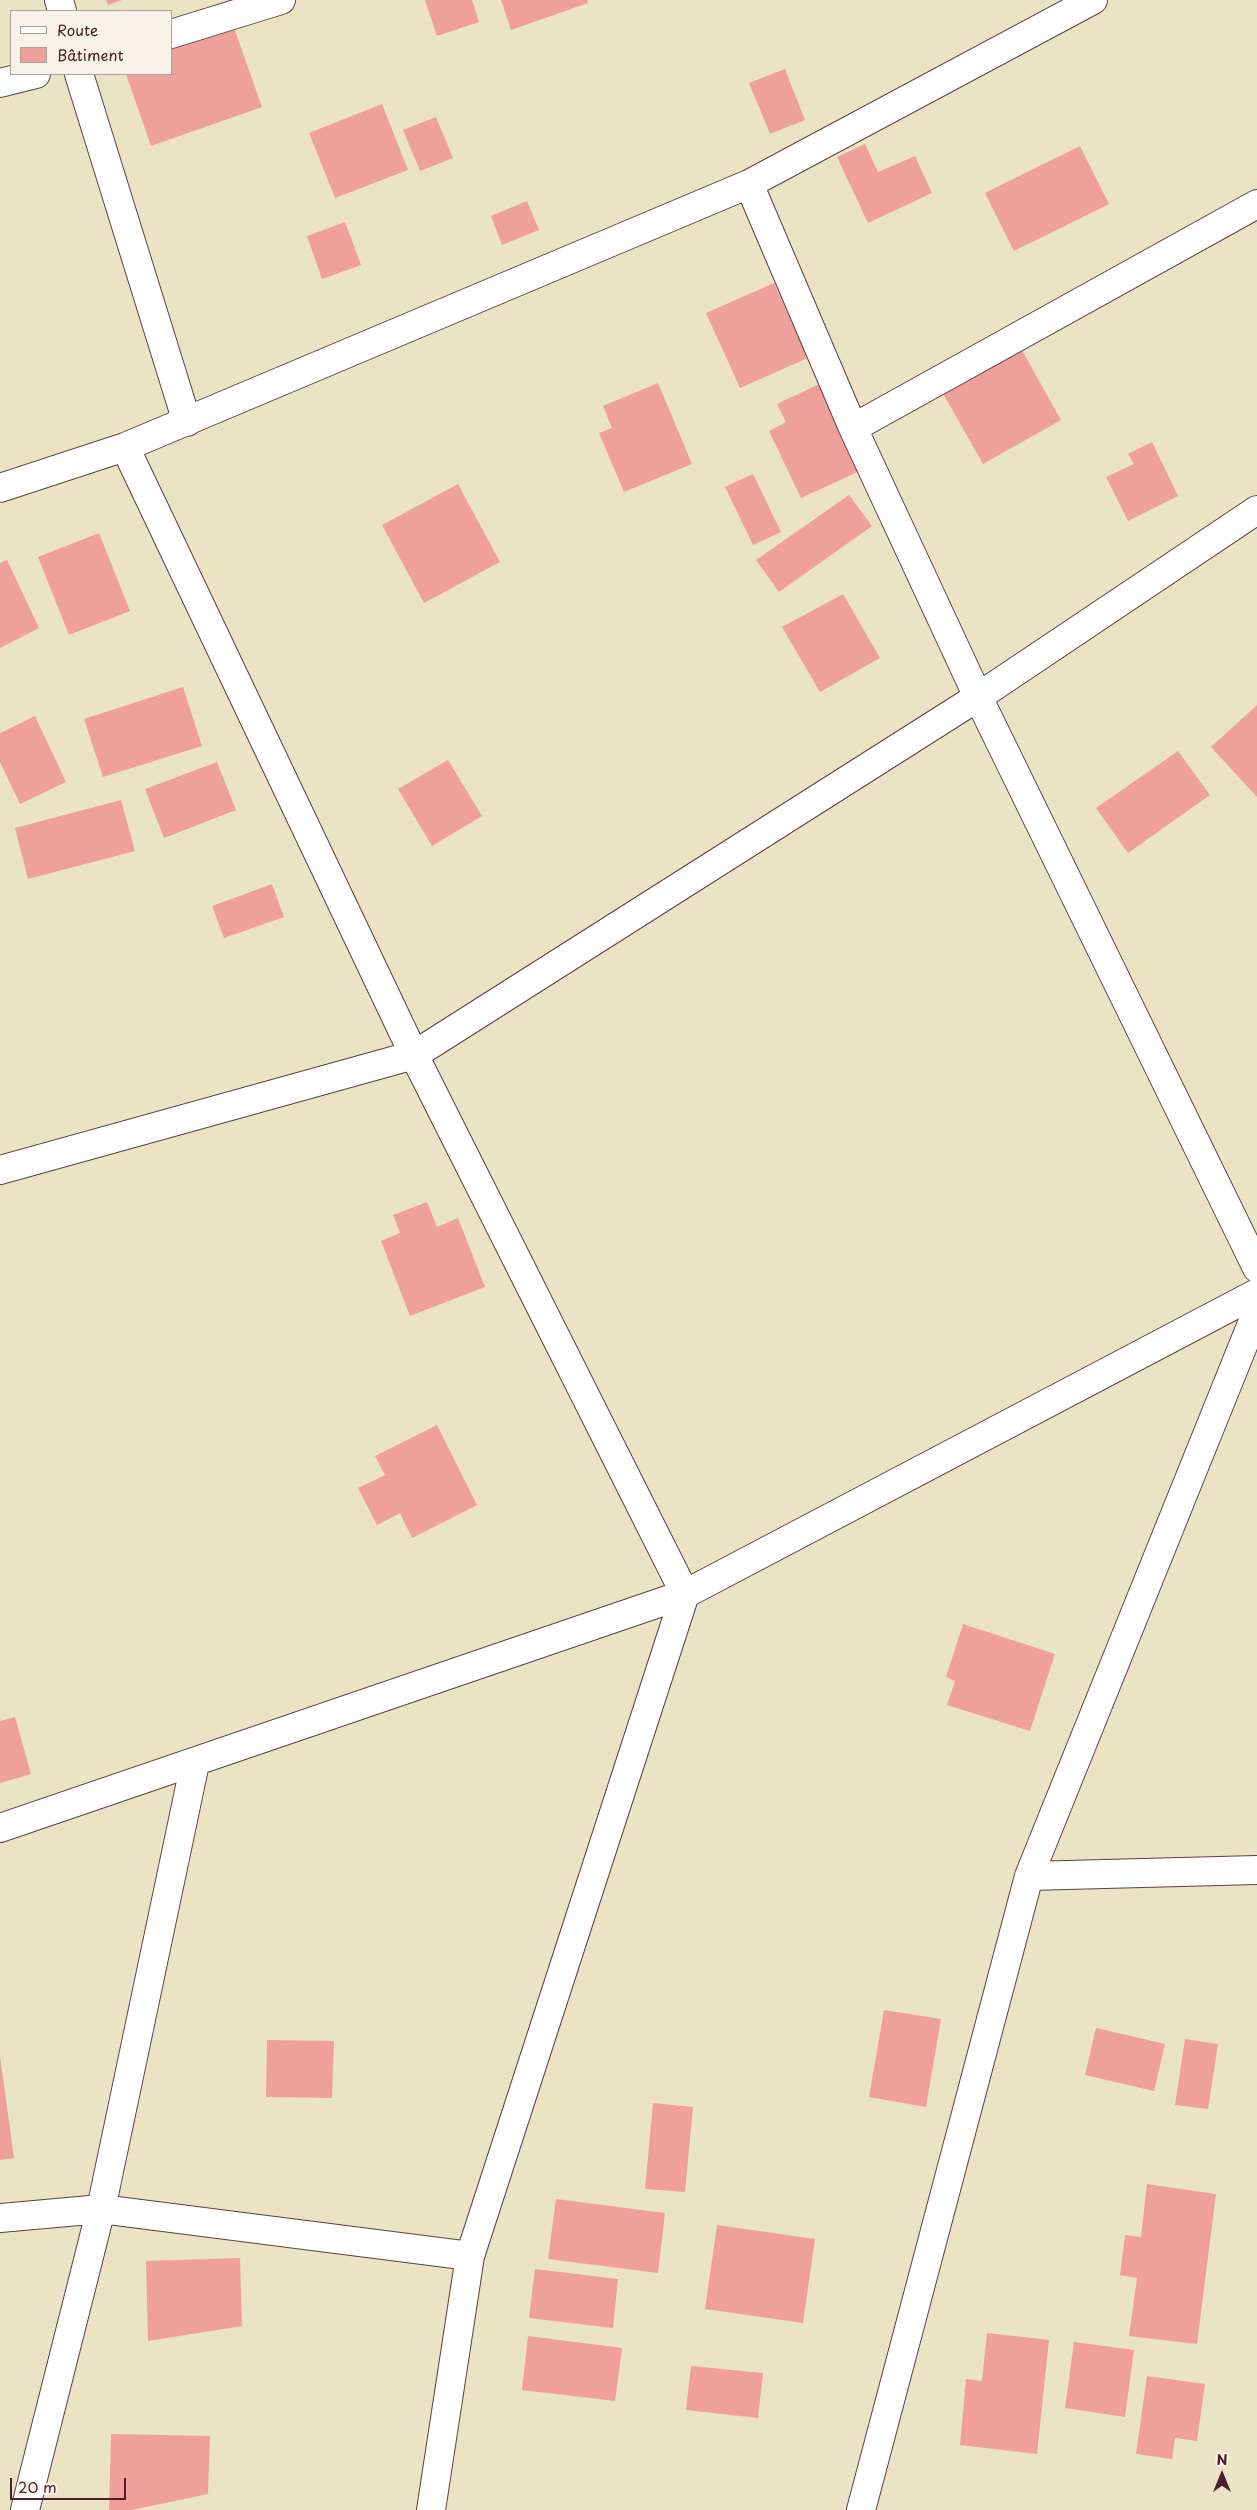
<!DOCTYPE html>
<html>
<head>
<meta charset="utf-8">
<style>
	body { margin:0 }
	#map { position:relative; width:1257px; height:2510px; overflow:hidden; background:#eae4c4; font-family:"Playpen Sans",sans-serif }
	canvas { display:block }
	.legend { position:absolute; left:10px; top:10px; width:162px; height:65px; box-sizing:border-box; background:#f7f3e8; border:1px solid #b29e9c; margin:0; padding:6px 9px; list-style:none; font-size:15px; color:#4a1f2b }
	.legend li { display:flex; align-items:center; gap:10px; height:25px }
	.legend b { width:25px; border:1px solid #b29e9c }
	.north { position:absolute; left:1197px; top:2450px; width:50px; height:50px; -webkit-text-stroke:4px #f7f3e8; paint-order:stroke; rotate:0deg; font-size:14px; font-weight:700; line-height:20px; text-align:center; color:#4a1f2b }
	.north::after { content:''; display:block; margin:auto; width:18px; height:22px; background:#4a1f2b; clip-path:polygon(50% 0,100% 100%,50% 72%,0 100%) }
	.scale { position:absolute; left:10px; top:2478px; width:116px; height:22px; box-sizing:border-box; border:2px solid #4a1f2b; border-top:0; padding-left:6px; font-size:15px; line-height:18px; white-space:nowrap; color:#4a1f2b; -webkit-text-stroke:4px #f7f3e8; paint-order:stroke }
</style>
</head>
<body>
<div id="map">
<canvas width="1257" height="2510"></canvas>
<ul class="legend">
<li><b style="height:6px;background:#fff"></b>Route</li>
<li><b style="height:14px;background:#f0a09a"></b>Bâtiment</li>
</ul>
<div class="north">N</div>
<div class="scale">20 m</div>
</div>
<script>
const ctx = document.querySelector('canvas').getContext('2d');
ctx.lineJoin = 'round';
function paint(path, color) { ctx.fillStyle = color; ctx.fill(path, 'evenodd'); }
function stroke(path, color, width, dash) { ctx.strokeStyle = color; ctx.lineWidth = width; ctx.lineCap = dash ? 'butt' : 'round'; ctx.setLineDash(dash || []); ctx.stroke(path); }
paint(new Path2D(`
	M106 0H122L108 5Z
	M425 0H472L479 22 437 36Z
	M501 0H587L588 3 511 30Z
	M232 22 262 107 151 146 126 74H171V43Z
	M785 69 805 120 770 134 749 83Z
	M382 104 408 170 335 198 309 133Z
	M436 117 453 158 420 171 403 130Z
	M865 144 878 172 915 156 932 193 868 223 837 157Z
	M1080 146 1109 204 1014 251 985 193Z
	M527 201 539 230 502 245 491 216Z
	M345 222 361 265 322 279 307 236Z
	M774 283 808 358 740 388 706 313Z
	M1019 345 1061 420 983 464 941 390Z
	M658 383 692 464 624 492 599 433 612 428 603 406Z
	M819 384 860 471 801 498 769 431 786 422 777 404Z
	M1152 442 1178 496 1128 521 1106 477 1134 464 1128 454Z
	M753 474 781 532 753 545 725 487Z
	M458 484 500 562 424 603 382 525Z
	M849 495 872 526 779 592 756 560Z
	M99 533 130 611 69 635 38 557Z
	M7 560 39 628 0 648V563Z
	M843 594 880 658 820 692 782 627Z
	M183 687 202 746 103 777 84 719Z
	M1257 705V797L1211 747Z
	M35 716 66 782 20 804 0 762V733Z
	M1178 751 1210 795 1128 853 1096 808Z
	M448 760 482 816 432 846 398 789Z
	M217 762 236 810 164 838 145 789Z
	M121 800 135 851 28 879 15 828Z
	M272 884 284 917 224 938 212 906Z
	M427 1202 437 1227 458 1218 485 1287 410 1316 381 1241 400 1233 393 1215Z
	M437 1425 477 1505 412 1538 400 1513 377 1525 358 1488 385 1475 375 1456Z
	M963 1624 1055 1654 1030 1731 947 1705 955 1681 946 1677Z
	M15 1717 31 1774 0 1783V1721Z
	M884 2010 941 2019 926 2107 869 2097Z
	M1096 2028 1165 2044 1154 2091 1085 2075Z
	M1185 2039 1218 2044 1208 2109 1175 2105Z
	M267 2040 334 2041 332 2098 266 2097Z
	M0 2056 14 2158 0 2160Z
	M653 2103 693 2107 685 2192 645 2189Z
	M1147 2184 1216 2194 1197 2344 1129 2336 1137 2278 1120 2275 1125 2235 1141 2237Z
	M556 2199 665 2213 658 2273 548 2259Z
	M717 2225 815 2239 803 2323 705 2309Z
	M240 2258 242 2326 148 2341 146 2261Z
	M535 2269 618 2279 613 2328 529 2318Z
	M987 2333 1049 2340 1037 2454 960 2445 966 2379 982 2381Z
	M528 2336 622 2348 615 2401 522 2390Z
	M1074 2342 1134 2350 1125 2417 1065 2408Z
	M691 2366 763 2373 758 2418 686 2410Z
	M1147 2376 1205 2384 1197 2441 1175 2438 1172 2459 1136 2454Z
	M111 2434 210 2436 208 2494 132 2510H109Z`), '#f0a09a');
const minor = new Path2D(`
	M59 0 62 11
	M171 34 281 0
	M79 74 187 422
	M0 83 36 74
	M749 184 853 428 978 697 1257 1268
	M853 428 1257 204
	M125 447 414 1055 685 1594 470 2256 431 2510
	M0 488 125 447 749 184 1093 0
	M0 1170 414 1055 978 697 1257 510
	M0 1828 685 1594 1257 1293
	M1029 1876 1257 1870
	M0 2218 101 2209 470 2256
	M25 2510 101 2209 195 1763
	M861 2510 1029 1876 1257 1311`);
stroke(minor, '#623d42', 30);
stroke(minor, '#fff', 28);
</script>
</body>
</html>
